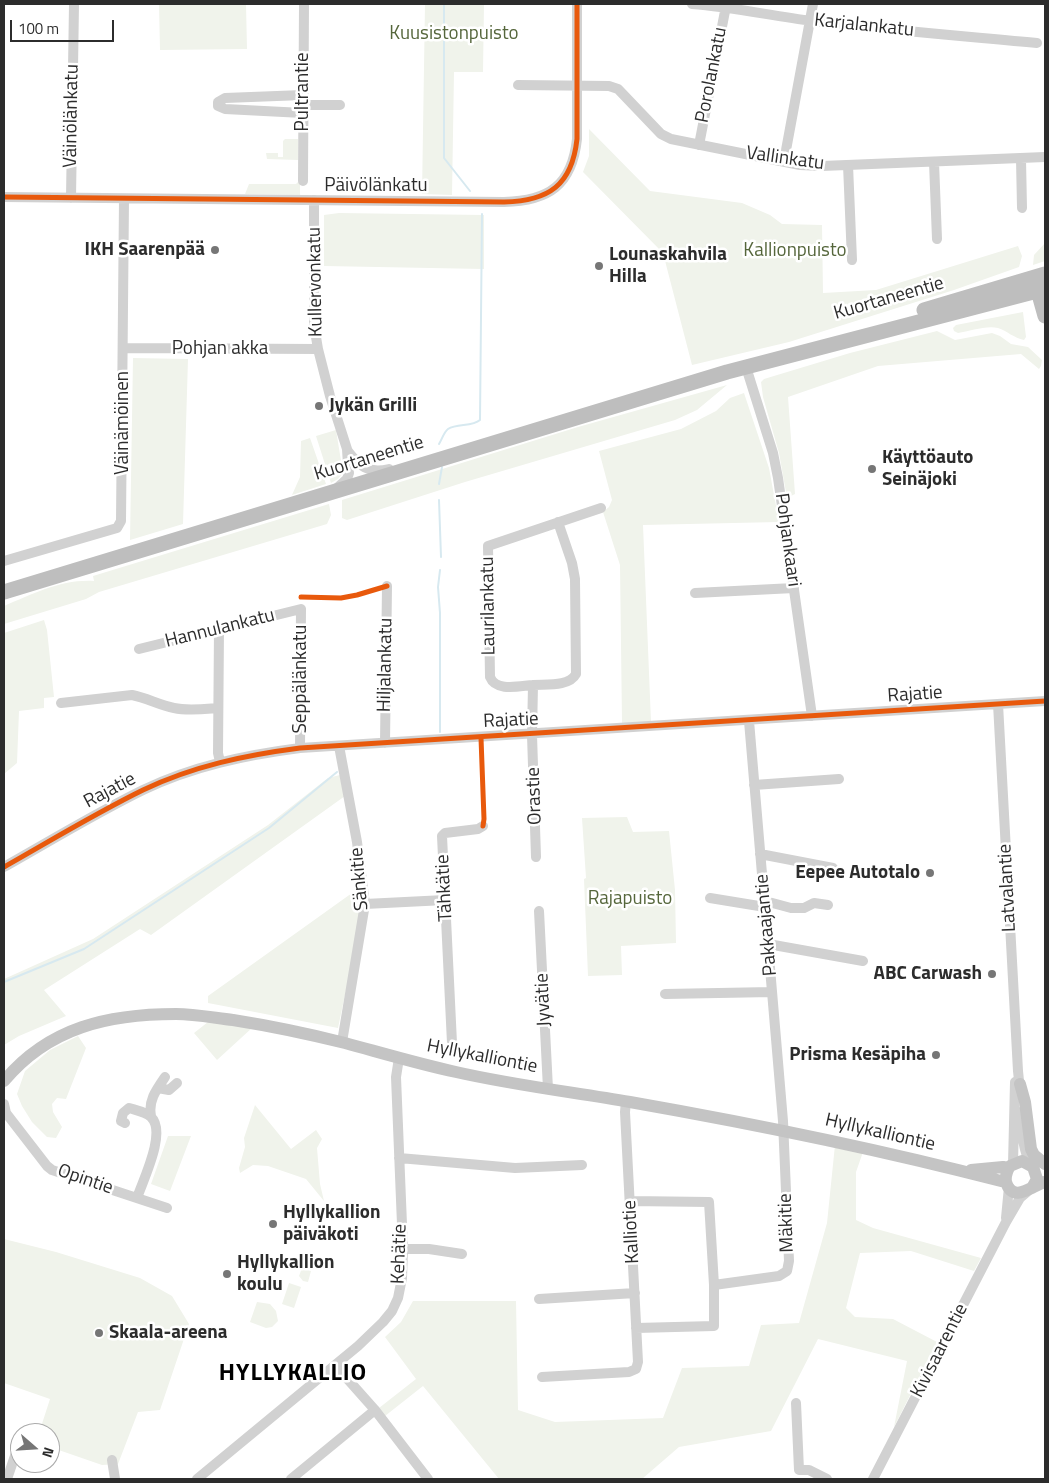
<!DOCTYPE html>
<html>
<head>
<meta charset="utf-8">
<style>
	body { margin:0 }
	#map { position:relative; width:1049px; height:1483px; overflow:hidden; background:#fff; font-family:"Titillium Web",sans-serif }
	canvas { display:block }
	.frame { position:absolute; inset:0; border:5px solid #2c2c2c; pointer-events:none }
	.north { position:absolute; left:10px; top:1423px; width:50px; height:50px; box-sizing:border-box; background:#fff; border:1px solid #ababab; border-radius:50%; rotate:109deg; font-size:14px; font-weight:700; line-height:20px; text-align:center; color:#2c2c2c }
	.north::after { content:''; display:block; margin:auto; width:18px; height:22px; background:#767676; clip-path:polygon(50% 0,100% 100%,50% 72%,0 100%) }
	.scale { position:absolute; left:10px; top:20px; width:104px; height:22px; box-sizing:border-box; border:2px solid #2c2c2c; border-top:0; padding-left:6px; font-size:15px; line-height:18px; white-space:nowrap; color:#2c2c2c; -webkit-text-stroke:4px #fff; paint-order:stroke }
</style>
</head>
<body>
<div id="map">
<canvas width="1049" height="1483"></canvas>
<div class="frame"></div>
<div class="north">N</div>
<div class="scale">100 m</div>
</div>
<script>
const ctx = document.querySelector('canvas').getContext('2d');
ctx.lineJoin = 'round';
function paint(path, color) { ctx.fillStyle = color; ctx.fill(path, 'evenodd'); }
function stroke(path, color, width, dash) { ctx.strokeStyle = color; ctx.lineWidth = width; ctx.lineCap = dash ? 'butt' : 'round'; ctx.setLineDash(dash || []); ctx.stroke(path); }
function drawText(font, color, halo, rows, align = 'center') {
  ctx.font = font + ' "Titillium Web",sans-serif'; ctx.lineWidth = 5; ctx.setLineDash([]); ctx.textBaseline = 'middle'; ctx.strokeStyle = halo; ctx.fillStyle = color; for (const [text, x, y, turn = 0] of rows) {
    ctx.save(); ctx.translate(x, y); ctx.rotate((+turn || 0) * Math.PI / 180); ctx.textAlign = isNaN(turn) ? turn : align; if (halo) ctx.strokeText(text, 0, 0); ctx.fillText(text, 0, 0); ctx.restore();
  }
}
paint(new Path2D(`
	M159 4H246L247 49 160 50Z
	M425 4H484L483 72H454L452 195 422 194Z
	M589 129 650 191 742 203 770 215 782 224 822 225 823 293 876 290 1018 246 1022 256 1019 267 954 290 789 342 692 365 663 253 583 172 589 156Z
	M285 139H298V160L267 159 266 153H278V157H283V141Z
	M298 182 300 184V195L245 194 249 184H296Z
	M339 213 484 215V269L324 266V215Z
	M1045 243V261L1033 265 1034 255Z
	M1023 312 1026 337 1024 340C1014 338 1007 331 998 328 987 325 970 331 958 333L954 331 953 328 956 325Z
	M937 331 955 340 992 333 1000 336 1011 344 1028 347 1042 360 1041 366 1039 369 1021 354 878 366 788 397 795 494 787 498 779 453 763 397 761 382 764 379 850 353Z
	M133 358 188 359 183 524 130 540Z
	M727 385 697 410 675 420 465 482 347 520 342 518V500L578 427Z
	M744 393 769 468 779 522 643 525 651 722 622 723 620 565 603 512 609 507 612 500 599 451 681 429 716 411 730 398Z
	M336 430 343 473 338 479 331 483 316 436Z
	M310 438 326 484 292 495 300 477 301 441Z
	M329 504 331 515 327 524 99 592 86 599 4 624V606C33 594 62 579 94 581L93 576Z
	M44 620 47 630 54 697 44 698V708L19 711 17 763 4 774V633Z
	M340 775 345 796 151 935 140 929 44 990 66 1016 19 1036 4 1045V979L93 939 268 825 328 778Z
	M627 817 633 832 669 831 675 890 676 943 621 946 622 975 588 976 584 879 586 878 582 818Z
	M359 888 361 900 358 933 338 1028 208 1003V996Z
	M208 1022 252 1028 217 1060 194 1033Z
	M78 1036 86 1048 66 1099 57 1098 52 1104 53 1112 62 1127 56 1138 47 1137 32 1122 22 1106 17 1094 25 1071 50 1050Z
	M255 1105 291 1149 316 1130 322 1139 317 1148 320 1184 324 1201 306 1179 268 1166 253 1165 240 1173 239 1168 245 1147 244 1138Z
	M168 1136H191L170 1191 151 1184Z
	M835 1145 863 1152 856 1172V1220L873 1228 981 1258 974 1271 911 1251 860 1253 846 1308 855 1317 893 1319 937 1342 894 1427 907 1361 818 1339 771 1431 679 1447 642 1479H499L423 1386 385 1416 379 1408 416 1379 385 1337 401 1322 413 1301H516L518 1410 555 1422 663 1418 682 1368 749 1366 761 1325 799 1323 827 1223Z
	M4 1239 56 1252 140 1278 172 1296 189 1324 160 1410 138 1412 118 1464 102 1465 50 1447V1433H39L50 1399 4 1383Z
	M302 1268 311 1271 308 1282 303 1281 299 1276Z
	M289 1283 301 1287 294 1308 282 1304Z
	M257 1302 270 1304 276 1311 278 1321 272 1327 266 1328 250 1322Z`), '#f0f3eb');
stroke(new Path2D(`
	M444 4V158L470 191
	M439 444C442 439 444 432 448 429 457 423 472 427 480 420L482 214
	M439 484 442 467
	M439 500 441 557
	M440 570 438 587 440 613V732
	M4 982 84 949 269 828 337 772`), '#d7e9f0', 2);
stroke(new Path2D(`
	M692 4C733 7 772 16 813 21 887 30 962 36 1037 43
	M518 85 609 86 618 89 661 134 671 139 800 165 822 166 1045 157
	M303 105H340
	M303 113 225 109 218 106V102L225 98 303 95
	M699 145 726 6
	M1021 159 1022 208
	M784 161 813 4
	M934 162 937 239
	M848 165 852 260
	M303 181 304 4
	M4 197 504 202C549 201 572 185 577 139V4
	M71 198 74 4
	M314 200V325L318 349 330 396 347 449 348 465 349 473 347 479 336 489
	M123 348 318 349
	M746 367 773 453 778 478 812 716
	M347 450C359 466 368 474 389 469
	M4 561 117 528 121 521 124 199
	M695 593 794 588
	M219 629 218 753 220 762
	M139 649 301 609 300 748
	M533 685C519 686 496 692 490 677L488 546 601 508
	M61 703 132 695C147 698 159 705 174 708 188 711 204 709 218 708
	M998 704 1018 1071 1020 1090
	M385 743 387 586
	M339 746 357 842 365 904 342 1042
	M754 785 839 779
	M760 854 833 868
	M536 857 532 735 533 685C546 684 569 687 576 674L575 579 572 563 558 522
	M4 867C50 841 96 813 143 790 193 766 246 755 300 748L1045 701
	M710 898 765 907
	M765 901 791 908H804L814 903 828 905
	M365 904 445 900
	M539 911 548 1089
	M768 944 863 961
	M665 994 772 992
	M452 1043 442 836 445 833 478 829 483 826
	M158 1088 169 1090 177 1083
	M4 1104 6 1113 47 1166 52 1170 167 1208
	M1021 1112C1022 1131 1022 1148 1031 1165
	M151 1116C148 1101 156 1090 165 1077
	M125 1123 121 1121 123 1113 129 1108C135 1110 146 1112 151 1117 167 1132 143 1180 137 1198
	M399 1158 515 1168 582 1165
	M1013 1164 1015 1082
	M630 1201 709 1202 714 1285V1326L636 1328
	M1006 1218 1009 1187
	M403 1249H429L462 1254
	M714 1285 779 1276 787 1271 789 1261 783 1121 749 721
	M539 1299 635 1293
	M335 1365 375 1410 428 1479
	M542 1377 629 1372 636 1369 638 1362 625 1112 626 1101
	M796 1403 799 1470H809L827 1479
	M112 1460 115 1479
	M7 1479 19 1444
	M197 1479 358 1346 383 1322 392 1311 398 1298 402 1278 403 1249 396 1077 399 1058
	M291 1479 375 1410
	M873 1479 1006 1222 1020 1198 1027 1192`), '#d1d1d1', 10);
stroke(new Path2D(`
	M4 1081C49 1027 109 1014 176 1014 195 1014 215 1018 233 1020 271 1026 309 1034 345 1043 382 1053 419 1064 456 1072 513 1085 572 1092 630 1102 755 1124 878 1149 1001 1181H1006
	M1020 1084 1025 1102 1031 1149 1034 1155 1045 1164
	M971 1170 1003 1167 1008 1168
	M1032 1188 1037 1179 1033 1167 1022 1161 1010 1166C1007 1171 1005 1176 1006 1182 1013 1205 1034 1184 1045 1182`), '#c4c4c4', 12);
stroke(new Path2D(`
	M1039 282 1038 291 1045 316
	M924 310 1045 274
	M4 592 727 372 1045 289`), '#bebebe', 15);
stroke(new Path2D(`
	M4 197 504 202C549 201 572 185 577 139V4
	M301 597 341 598 357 595 387 586
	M481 738 484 819 483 826
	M4 867C50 841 96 813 143 790 193 766 246 755 300 748L1045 701`), '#e8590c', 5);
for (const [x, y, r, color] of [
	[215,250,5,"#767676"],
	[599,266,5,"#767676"],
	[319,406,5,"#767676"],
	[872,469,5,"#767676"],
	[930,873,5,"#767676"],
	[992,974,5,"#767676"],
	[936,1055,5,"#767676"],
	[273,1224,5,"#767676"],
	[227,1274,5,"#767676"],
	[99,1333,5,"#767676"]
]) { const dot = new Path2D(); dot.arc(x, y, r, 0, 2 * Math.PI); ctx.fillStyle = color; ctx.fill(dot); stroke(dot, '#fff', 2); }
drawText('19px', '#2c2c2c', '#fff', [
	["Karjalankatu",864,26,6],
	["Porolankatu",712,75,-79],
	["Pultrantie",303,92,-90],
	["Väinölänkatu",72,116,-89],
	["Vallinkatu",785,159,8],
	["Päivölänkatu",376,186],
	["Kullervonkatu",316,282,-91],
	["Kuortaneentie",889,299,-16],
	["Pohjan akka",220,349],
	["Väinämöinen",123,423,-90],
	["Kuortaneentie",369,459,-17],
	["Pohjankaari",787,540,82],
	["Laurilankatu",489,606,-91],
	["Hannulankatu",220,629,-14],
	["Hiljalankatu",386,665,-89],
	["Seppälänkatu",301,679,-90],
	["Rajatie",915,695,-4],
	["Rajatie",511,721,-3],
	["Rajatie",110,791,-28],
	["Orastie",535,796,-92],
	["Sänkitie",360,879,-95],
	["Tähkätie",445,888,-93],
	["Latvalantie",1008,888,-93],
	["Pakkaajantie",767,925,-95],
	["Jyvätie",544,1000,-93],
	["Hyllykalliontie",482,1057,11],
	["Hyllykalliontie",880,1133,13],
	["Opintie",85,1180,19],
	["Mäkitie",787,1223,-92],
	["Kalliotie",632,1232,-93],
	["Kehätie",400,1254,-88],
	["Kivisaarentie",940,1351,-63]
]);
drawText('19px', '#55663b', '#fff', [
	["Kuusistonpuisto",454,34],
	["Kallionpuisto",795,251],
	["Rajapuisto",630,899]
]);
drawText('bold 19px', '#2c2c2c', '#fff', [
	["IKH Saarenpää",205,250,"right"],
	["Lounaskahvila",609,255],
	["Hilla",609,277],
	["Jykän Grilli",329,406],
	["Käyttöauto",882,458],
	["Seinäjoki",882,480],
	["Eepee Autotalo",920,873,"right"],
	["ABC Carwash",982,974,"right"],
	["Prisma Kesäpiha",926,1055,"right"],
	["Hyllykallion",283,1213],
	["päiväkoti",283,1235],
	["Hyllykallion",237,1263],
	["koulu",237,1285],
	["Skaala-areena",109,1333]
], 'left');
ctx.letterSpacing = '1px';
drawText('bold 24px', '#000', '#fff', [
	["HYLLYKALLIO",293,1374]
]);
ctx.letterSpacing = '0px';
</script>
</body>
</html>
